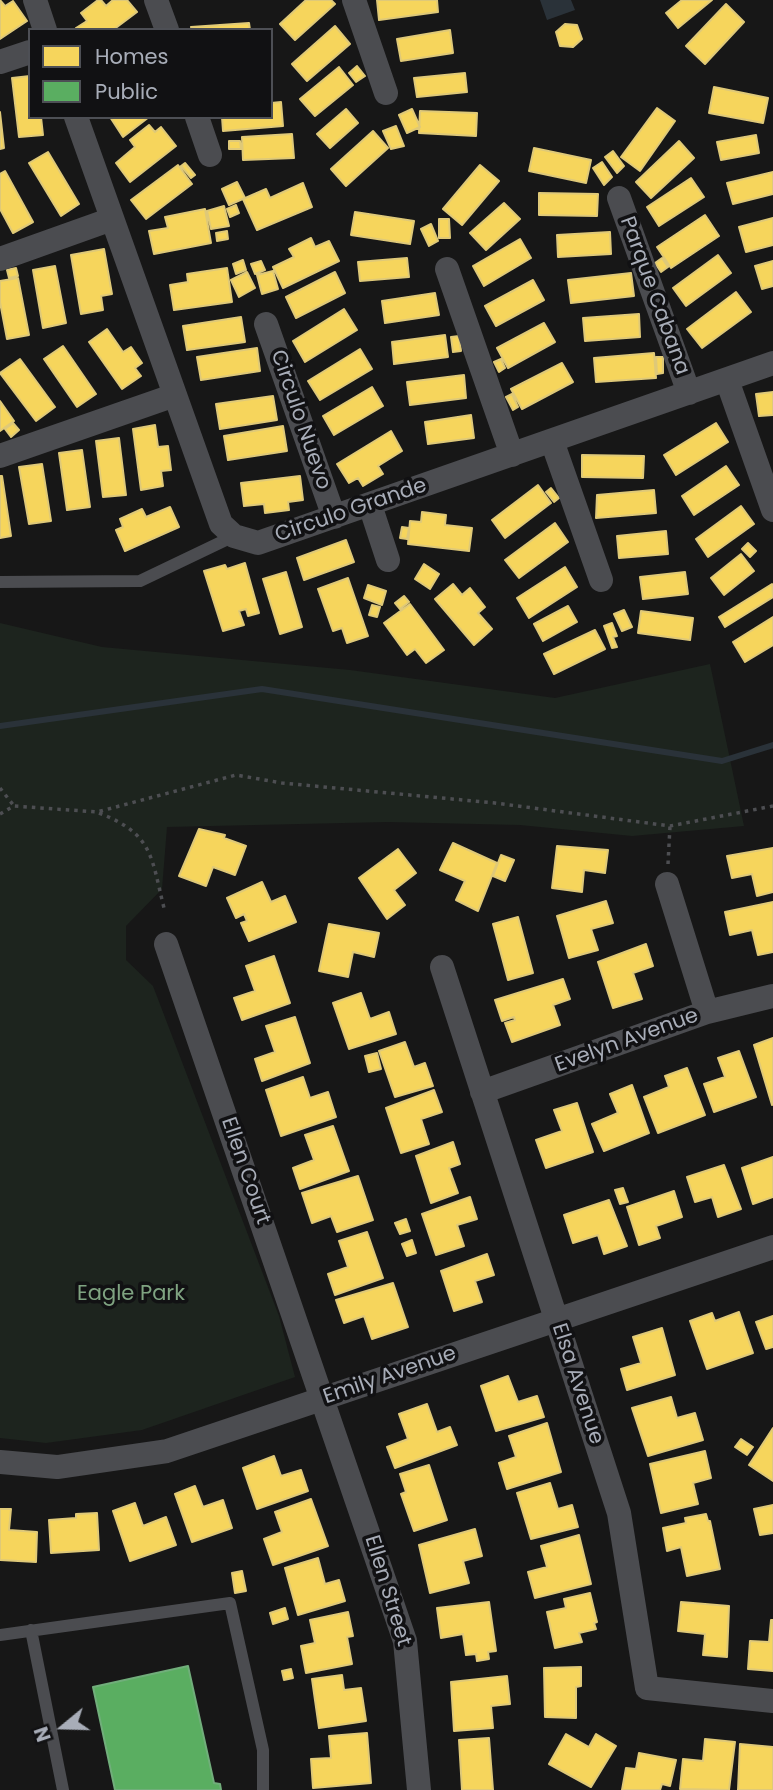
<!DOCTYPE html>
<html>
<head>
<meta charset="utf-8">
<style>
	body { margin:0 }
	#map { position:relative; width:773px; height:1790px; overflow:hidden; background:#171717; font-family:Poppins,sans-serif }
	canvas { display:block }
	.legend { position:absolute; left:28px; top:28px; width:245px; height:91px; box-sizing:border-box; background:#111113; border:2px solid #4d4f55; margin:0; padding:9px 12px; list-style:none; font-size:21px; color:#a8adb8 }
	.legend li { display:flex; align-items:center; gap:14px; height:35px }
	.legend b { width:35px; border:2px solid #4d4f55 }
	.north { position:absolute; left:28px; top:1692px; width:70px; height:70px; -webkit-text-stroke:5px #111113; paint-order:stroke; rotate:251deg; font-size:19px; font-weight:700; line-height:28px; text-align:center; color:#a8adb8 }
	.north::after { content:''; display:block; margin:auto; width:24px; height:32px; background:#a8adb8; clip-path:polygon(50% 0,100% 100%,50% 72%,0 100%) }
</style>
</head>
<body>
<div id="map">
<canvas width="773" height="1790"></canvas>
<ul class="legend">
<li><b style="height:19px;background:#f6d55c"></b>Homes</li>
<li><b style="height:19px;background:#5aae61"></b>Public</li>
</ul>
<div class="north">N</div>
</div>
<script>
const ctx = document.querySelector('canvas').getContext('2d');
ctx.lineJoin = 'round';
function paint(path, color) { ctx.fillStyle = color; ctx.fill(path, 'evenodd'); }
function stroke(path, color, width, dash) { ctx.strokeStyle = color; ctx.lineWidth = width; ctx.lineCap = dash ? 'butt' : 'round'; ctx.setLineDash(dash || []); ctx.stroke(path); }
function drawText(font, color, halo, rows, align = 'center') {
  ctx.font = font + ' Poppins,sans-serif'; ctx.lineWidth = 7; ctx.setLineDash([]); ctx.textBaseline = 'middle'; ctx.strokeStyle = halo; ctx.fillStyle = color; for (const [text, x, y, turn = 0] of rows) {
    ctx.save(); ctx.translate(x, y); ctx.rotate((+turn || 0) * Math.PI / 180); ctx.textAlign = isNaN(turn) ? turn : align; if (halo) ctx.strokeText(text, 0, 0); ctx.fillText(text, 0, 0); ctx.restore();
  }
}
paint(new Path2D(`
	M0 623 102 647 350 670 555 698 710 664 744 826 632 836 520 825 388 822 167 827 162 889 126 926V960L153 986 279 1316 295 1377 142 1430 46 1443 0 1438Z`), '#1d241e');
paint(new Path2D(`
	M540 0H571L575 10 547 20Z`), '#2a3239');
const homes = new Path2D(`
	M0 0 5 6 13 1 27 21 0 39Z
	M98 0H101L106 6 113 0H127L137 12 113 30H78L76 28 87 21 81 13Z
	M306 0H331L335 4 295 40 280 24Z
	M377 0H437L438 12 379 20Z
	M682 0H712L678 28 666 13Z
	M726 4 744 22 705 64 686 46Z
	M249 23 250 30H192L191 27Z
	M565 24 577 25 582 39 573 47 560 46 556 32Z
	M335 26 350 44 307 81 292 64Z
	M450 30 453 53 401 61 397 39Z
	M357 66 365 76 356 82 349 73Z
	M339 67 353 85 315 116 300 99Z
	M465 73 467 92 417 97 414 78Z
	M30 76V117H41L43 135 19 137 12 78Z
	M714 87 768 98 763 123 709 113Z
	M281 102 283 126 223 131 222 117H271V103Z
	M657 108 675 121 640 171 621 157Z
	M346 109 358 123 330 148 317 134Z
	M412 109 420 127 407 133 399 115Z
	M420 111 477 113 476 136 419 133Z
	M0 112 4 148 0 149Z
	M110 117H149L123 137Z
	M149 125 155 132 161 127 176 146 130 182 116 163 135 147 130 140Z
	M396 126 404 146 391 149 383 131Z
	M373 131 388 148 346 186 331 169Z
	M292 134 294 158 243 160 242 137Z
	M756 135 759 153 721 160 717 142Z
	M229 141H240L241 149H229Z
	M679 141 694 158 651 198 636 182Z
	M534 148 591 160 586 183 529 171Z
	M613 151 624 166 617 173 605 157Z
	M48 152 79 204 61 216 29 163Z
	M602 162 612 177 604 185 593 168Z
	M185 163 195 175 191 178 181 166Z
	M178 165 192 184 146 219 131 200Z
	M480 165 499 181 462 225 443 209Z
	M5 171 33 222 13 233 0 209V174Z
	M773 172V194L733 204 727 183Z
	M691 178 704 197 659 226 647 207Z
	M237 182 245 198 229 205 222 189Z
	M303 183 312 207 257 230 243 199 266 189 270 198Z
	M539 193 598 194 597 216 539 215Z
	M504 203 520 219 486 250 470 233Z
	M236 205 239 213 230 217 227 209Z
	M224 206 229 226 211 229 207 211Z
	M205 209 211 243 154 254 149 231 168 228 165 217Z
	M355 212 414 221 410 244 351 235Z
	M705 215 719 236 671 268 657 247Z
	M773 218V245L746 252 739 227Z
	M439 219H449L450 238H439Z
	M431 224 438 241 429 246 421 229Z
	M227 231 228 239 217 241 216 233Z
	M610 232 611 254 558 257 557 235Z
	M311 238 315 247 329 241 339 261 283 288 273 267 294 257 289 249Z
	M520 239 531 258 484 286 473 266Z
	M104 249 112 294 101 296 103 310 81 314 71 255Z
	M718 255 731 273 686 306 673 288Z
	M407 258 409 277 360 281 358 262Z
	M662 258 668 267 661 272 655 263Z
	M243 260 246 270 236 274 233 264Z
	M261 261 265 270 255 274 251 264Z
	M773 261V286L762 289 755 266Z
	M55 266 66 323 43 328 33 270Z
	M16 268 18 276 9 278 7 270Z
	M227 268 232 302 174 310 170 285 188 282 187 274Z
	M273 271 278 289 262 294 257 275Z
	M247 272 255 288 239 297 231 280Z
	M335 272 345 293 296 318 286 297Z
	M631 273 634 296 571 303 568 280Z
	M18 278 29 335 7 339 0 302V281Z
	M533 280 544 300 496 326 485 306Z
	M736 292 751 312 702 348 687 329Z
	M435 293 439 315 385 323 382 301Z
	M344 309 357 330 305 362 293 341Z
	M639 314 640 337 585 341 583 318Z
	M241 317 245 342 187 350 183 326Z
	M544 323 555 342 508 368 497 348Z
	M107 329 123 352 131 347 142 363 135 368 141 376 122 389 89 342Z
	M445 335 448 357 394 364 392 342Z
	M459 336 461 351 453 352 451 337Z
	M63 346 96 394 77 407 44 359Z
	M257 348 260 371 201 380 197 357Z
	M360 349 372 369 320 400 308 381Z
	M654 353 656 378 596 382 594 358Z
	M656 357H663V373L657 374Z
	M20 359 55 407 36 421 0 373Z
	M501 359 505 368 499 372 494 362Z
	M562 363 573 382 522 409 511 389Z
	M464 375 466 398 410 405 407 382Z
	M372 387 383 406 334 435 323 416Z
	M773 392V415L759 416 756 394Z
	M512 394 518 407 513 410 506 397Z
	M273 396 277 420 220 429 216 404Z
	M0 401 14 421 0 431Z
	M471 415 474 438 428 444 425 422Z
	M13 423 19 430 11 437 5 429Z
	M716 423 728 442 676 475 664 455Z
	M155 425 158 447 168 446 171 470 161 471 163 486 141 490 133 429Z
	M283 426 287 451 228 460 224 436Z
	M391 431 402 451 378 466 383 474 363 486 358 478 349 483 337 464Z
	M119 438 126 495 103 497 96 441Z
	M82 450 90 507 67 510 59 453Z
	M582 455 644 456 643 478 582 477Z
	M42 464 51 521 29 524 19 467Z
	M726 466 739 485 694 515 682 496Z
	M0 476H2L11 536 0 538Z
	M300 476 303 500 288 502 289 510 265 513 264 504 244 506 241 483Z
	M538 485 551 503 505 538 492 520Z
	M551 488 559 498 554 502 546 492Z
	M654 490 656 513 596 518 597 495Z
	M741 506 754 524 708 557 696 539Z
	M170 507 179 527 125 551 116 530 123 527 120 519 142 509 146 517Z
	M422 512 446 515 445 525 472 528 469 551 408 544 410 521 421 522Z
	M555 523 568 542 519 578 505 560Z
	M402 527 409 528 407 539 400 538Z
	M666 531 668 554 619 558 617 536Z
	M346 540 354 562 304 580 297 558Z
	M748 543 756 551 750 557 742 549Z
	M741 554 754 571 724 595 711 578Z
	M245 563 259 613 248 616 246 609 239 611 244 625 223 631 204 571 225 565 227 569Z
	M424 564 439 574 430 589 415 579Z
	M565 567 577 587 529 618 517 598Z
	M286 572 302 627 280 634 263 579Z
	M685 572 688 594 643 599 640 577Z
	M348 578 368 636 347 643 342 628 333 631 318 589Z
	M453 584 462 595 470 588 485 607 478 613 492 629 474 645 435 599Z
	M772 584 773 597 725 627 719 617Z
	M368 585 386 591 382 605 364 598Z
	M404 596 409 602 400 609 395 603Z
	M410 604 444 650 426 663 415 649 407 655 384 623Z
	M372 605 380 607 377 617 369 615Z
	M568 606 577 622 543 641 534 624Z
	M624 610 632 627 622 631 614 614Z
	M641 611 693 618 690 640 638 633Z
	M773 617V645L745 662 733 642Z
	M612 623 617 636 613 637 617 647 612 648 604 626Z
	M595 630 605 649 554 674 544 654Z
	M199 829 225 835 224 838 246 846 235 875 213 867 206 886 179 876Z
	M453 843 497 863 478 911 456 900 465 881 440 870Z
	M557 846 608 850 605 873 584 870 582 892 552 888Z
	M773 848V892L757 896 752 874 732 878 727 856Z
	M398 849 416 873 394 890 405 905 387 919 359 878Z
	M501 855 514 860 505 881 493 876Z
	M262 882 271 902 285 896 296 922 249 941 241 923 247 921 244 914 236 918 227 898Z
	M606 901 613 923 591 929 598 950 569 958 557 916Z
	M773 902V952L758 955 752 930 730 935 725 912Z
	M518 917 533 973 508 980 493 924Z
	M329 924 379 933 374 957 353 952 348 977 319 971Z
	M646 944 653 966 633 973 642 999 613 1008 598 962Z
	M274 956 290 1003 242 1020 234 998 255 991 246 966Z
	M563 979 570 999 553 1005 560 1025 512 1042 505 1023 515 1020 514 1017 502 1021 495 1000Z
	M361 993 370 1019 389 1012 396 1034 349 1049 333 1003Z
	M295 1017 310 1063 262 1081 255 1059 275 1052 266 1026Z
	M773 1038V1104L772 1105 754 1045Z
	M405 1042 414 1067 425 1063 433 1086 395 1097 379 1051Z
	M739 1051 756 1097 714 1112 704 1084 725 1077 718 1058Z
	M377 1053 381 1069 369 1072 365 1056Z
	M687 1068 705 1115 658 1133 644 1097 669 1087 665 1076Z
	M303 1077 310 1098 328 1092 336 1117 281 1136 266 1090Z
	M632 1085 649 1133 604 1151 592 1124 618 1113 610 1094Z
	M434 1090 442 1112 421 1119 429 1144 401 1153 386 1108Z
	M577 1103 593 1152 546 1168 536 1140 562 1131 554 1110Z
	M333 1126 349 1171 300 1189 293 1168 314 1160 305 1135Z
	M453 1142 460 1164 449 1168 458 1193 431 1203 416 1156Z
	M773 1157V1197L753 1204 742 1168Z
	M724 1165 741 1209 718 1217 712 1197 695 1202 687 1177Z
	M358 1176 373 1220 337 1232 331 1216 312 1223 302 1193Z
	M623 1188 628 1202 620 1204 615 1190Z
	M674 1191 682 1217 656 1226 660 1238 639 1245 627 1207Z
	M470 1197 477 1219 457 1225 464 1246 436 1255 422 1214Z
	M609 1200 627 1246 604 1254 598 1235 573 1243 564 1215Z
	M406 1219 410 1231 400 1234 395 1223Z
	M367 1232 383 1278 335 1295 328 1274 348 1267 339 1241Z
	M412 1240 416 1253 407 1256 402 1244Z
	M487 1254 494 1275 475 1281 482 1302 454 1311 441 1271Z
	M393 1283 408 1327 372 1339 364 1316 344 1323 336 1300Z
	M739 1312 753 1353 707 1369 690 1321 712 1313 715 1321Z
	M773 1316V1347L766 1349 756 1322Z
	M662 1328 675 1375 627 1390 621 1369 641 1363 633 1337Z
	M508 1376 518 1402 537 1396 544 1417 496 1431 481 1386Z
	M671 1397 677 1418 695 1413 703 1440 648 1456 632 1408Z
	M427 1404 437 1432 450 1427 457 1445 395 1468 387 1447 408 1439 399 1414Z
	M547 1423 561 1472 507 1489 499 1463 516 1457 509 1436Z
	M773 1428V1481L749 1465Z
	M741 1439 753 1447 747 1455 735 1447Z
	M705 1451 711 1478 693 1483 698 1504 661 1513 650 1464Z
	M274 1456 281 1476 301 1470 308 1491 257 1509 243 1468Z
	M429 1465 447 1520 414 1531 401 1494 406 1492 400 1474Z
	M550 1483 558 1509 572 1505 578 1527 531 1539 517 1493Z
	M195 1486 203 1507 223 1500 232 1528 192 1542 175 1494Z
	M311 1499 328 1546 273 1565 264 1539 282 1532 275 1512Z
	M135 1503 143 1526 166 1517 176 1545 130 1561 113 1511Z
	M773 1505V1533L760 1535 754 1509Z
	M0 1509H11L9 1530 37 1532 36 1562 0 1560Z
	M97 1513 99 1550 51 1553 49 1520 76 1518V1514Z
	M706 1514 708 1521H710L720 1569 687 1576 681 1547 667 1551 663 1528 686 1523 685 1518Z
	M475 1529 482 1556 463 1561 469 1583 430 1593 419 1545Z
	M579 1535 591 1584 535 1598 528 1572 547 1567 541 1546Z
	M318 1558 325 1584 339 1580 345 1601 298 1615 285 1568Z
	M242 1571 246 1591 235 1593 232 1573Z
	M590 1593 597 1622 594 1623 596 1629 579 1633 582 1642 555 1648 547 1612 566 1608 564 1599Z
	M489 1602 496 1651 488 1652 489 1659 477 1661 476 1654 466 1655 463 1634 441 1638 437 1608Z
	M681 1602 729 1606 727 1657 703 1655 705 1634 678 1631Z
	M285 1608 288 1619 273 1624 270 1613Z
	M348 1612 353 1636 347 1637 352 1664 306 1673 301 1646 315 1643 310 1620Z
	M771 1620H773V1671L748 1669 750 1641 769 1642Z
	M581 1667V1686L576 1687V1718L545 1717 544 1668Z
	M291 1669 293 1678 284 1680 282 1671Z
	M342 1675 344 1690 361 1688 366 1721 319 1728 312 1679Z
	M507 1676 510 1704 491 1706 493 1728 454 1731 451 1682Z
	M367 1733 371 1783 313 1788 311 1759 331 1758 329 1736Z
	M566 1734 589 1747 596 1734 616 1746 591 1787 549 1764Z
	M489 1738 493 1790H462L459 1740Z
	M705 1739 735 1742 729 1790 680 1789 683 1759 703 1761Z
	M740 1744 773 1747V1790H738Z
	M639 1753 676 1760 670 1786 662 1784 660 1790H622L626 1768 636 1769Z`);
paint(homes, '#f6d55c');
stroke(homes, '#dfc978', 2);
const public = new Path2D(`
	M188 1666 214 1783 220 1784 221 1790H115L93 1687Z`);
paint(public, '#5aae61');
stroke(public, '#71ae7b', 2);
stroke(new Path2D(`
	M0 726 262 689 722 761 773 745`), '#2a3239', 6);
stroke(new Path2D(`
	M0 788 14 806
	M99 813C153 834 151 856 164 908
	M0 814 14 806 97 812 236 775 282 783 495 803 670 826 773 806
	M668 864 670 826`), '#4d4e52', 3.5, [3.5, 5]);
stroke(new Path2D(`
	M0 582 140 581 234 536
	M31 1630 63 1790
	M0 1635 230 1603 263 1750V1790`), '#4b4c50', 12);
stroke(new Path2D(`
	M35 0 45 30
	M156 0 167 30
	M354 0 386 93
	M0 62 30 52
	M76 117 221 524 234 536 258 543 773 363
	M197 117 210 155
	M619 198 689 393
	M0 259 112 219
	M447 269 512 455
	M266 324 334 517
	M727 380 773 510
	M552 441 601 580
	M0 456 175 395
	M370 505 388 560
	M667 884 707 1012
	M166 944 405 1641 419 1790
	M442 967 619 1513 647 1688 773 1701
	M482 1092 707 1012 773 996
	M0 1462 57 1467 167 1451 773 1247`), '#4b4c50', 24);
drawText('21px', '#a8adb8', '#111113', [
	["Parque Cabana",654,296,70],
	["Circulo Nuevo",300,420,71],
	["Circulo Grande",351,511,-19],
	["Evelyn Avenue",627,1041,-20],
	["Ellen Court",245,1171,71],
	["Emily Avenue",390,1376,-19],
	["Elsa Avenue",577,1384,72],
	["Ellen Street",387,1591,73]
]);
drawText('21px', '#7fa381', '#111113', [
	["Eagle Park",131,1295]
]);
</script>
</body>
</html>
